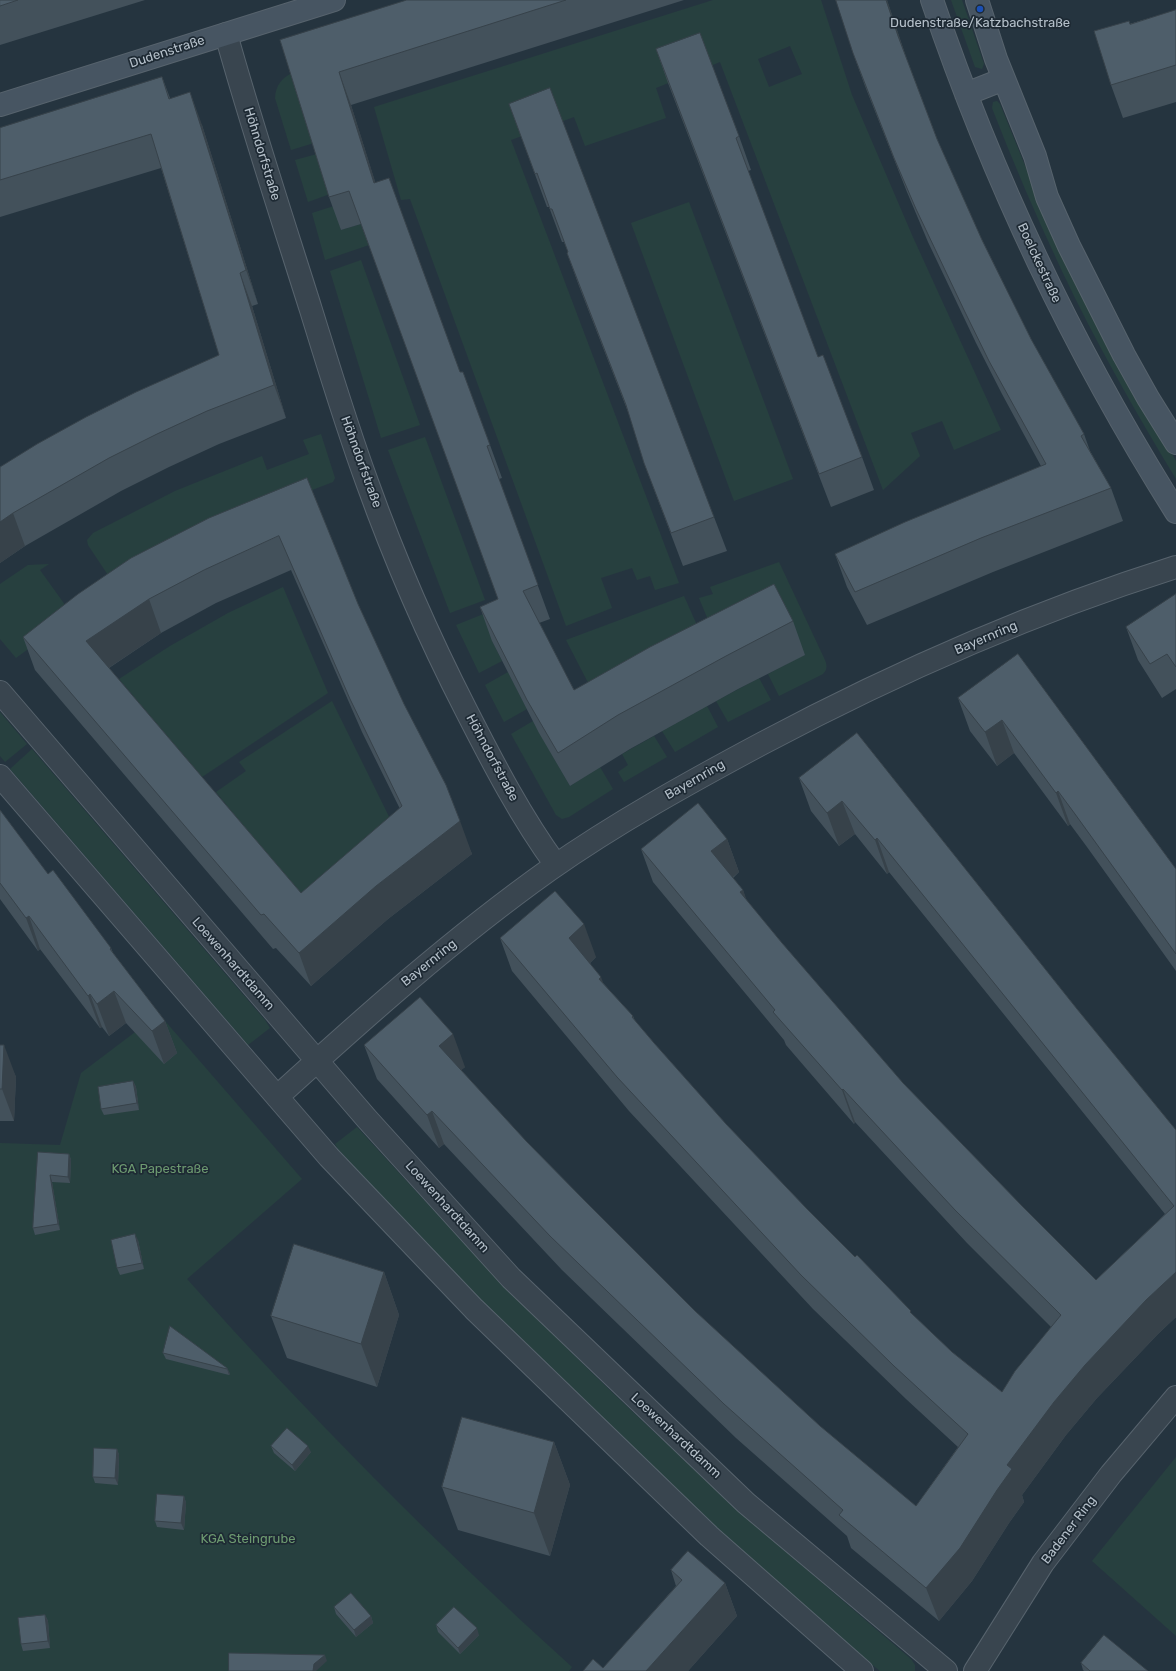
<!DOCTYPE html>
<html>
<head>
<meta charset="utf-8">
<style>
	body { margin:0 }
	canvas { display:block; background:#25343f }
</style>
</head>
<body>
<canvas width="1176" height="1671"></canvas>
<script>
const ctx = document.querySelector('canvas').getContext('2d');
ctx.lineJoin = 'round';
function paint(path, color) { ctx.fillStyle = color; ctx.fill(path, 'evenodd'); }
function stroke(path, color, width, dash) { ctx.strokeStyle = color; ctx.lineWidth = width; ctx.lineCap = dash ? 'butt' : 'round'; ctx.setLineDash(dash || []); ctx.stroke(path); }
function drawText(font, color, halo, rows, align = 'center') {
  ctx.font = font + ' Rubik,sans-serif'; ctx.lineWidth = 3.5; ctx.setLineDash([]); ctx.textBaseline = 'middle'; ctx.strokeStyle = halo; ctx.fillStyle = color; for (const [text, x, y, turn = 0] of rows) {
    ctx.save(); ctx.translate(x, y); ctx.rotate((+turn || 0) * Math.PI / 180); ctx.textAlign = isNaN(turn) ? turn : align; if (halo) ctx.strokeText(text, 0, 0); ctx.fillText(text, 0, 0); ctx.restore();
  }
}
paint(new Path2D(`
	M713 0H821L852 95 912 235 1001 430 954 450 942 421 911 433 920 456 883 490 720 62 656 88 666 118 585 146 574 117 511 140 679 583 655 590 650 576 637 580 632 568 601 578 612 608 566 626 410 199 401 200 374 107ZM790 46 802 74 769 87 758 59Z
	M951 0H962L984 64 982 69 975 67Z
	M292 73 314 143 291 150 275 98C276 85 281 79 292 73Z
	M997 101 1000 104 1026 168 1051 225 1176 461V479C1135 411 1095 341 1061 269 1036 216 1013 162 992 108L993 102Z
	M317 154 330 194 308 202 295 160Z
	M689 202 793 479 734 501 631 223Z
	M334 206 341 230 361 224 369 245 325 260 312 213Z
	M361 260 420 425 381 438 330 271Z
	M321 434 335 478 333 482 268 507 110 578 88 545 87 540 93 533 175 491 262 456 267 470 309 454 303 440Z
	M425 437 485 600 450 613 388 450Z
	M779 562 824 658C827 664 828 669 823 674L779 696 768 674 805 654 720 649 699 598 713 594 710 587Z
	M49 564 40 570 73 616 16 658 0 639V584L28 565Z
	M283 587 328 693 202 777 119 679 170 646 228 613Z
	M684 596 704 641 597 700 566 640Z
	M501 607 510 632 492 641 502 661 479 673 456 625Z
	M508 672 527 709 504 722 485 685Z
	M759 678 771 700 728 722 716 701Z
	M332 701 399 837 311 909 216 792 246 771 239 762Z
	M707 706 718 727 675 752 662 731Z
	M0 712 27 744 5 762 0 756Z
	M533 721 570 786 600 767 613 789 569 817 562 819 556 815 511 734Z
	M654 736 667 757 624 782 618 772 628 765 622 754Z
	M32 749 265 1020 270 1028 248 1045 10 769Z
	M159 1014 302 1179 187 1279C308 1415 437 1545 572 1667L569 1671H0V1143L60 1145 81 1073Z
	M357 1127C411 1186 465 1245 521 1302 644 1428 777 1545 911 1659L915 1665V1671H880L850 1647 692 1507 487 1309 338 1149 335 1144Z
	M1176 1457V1636L1092 1561Z`), '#27403f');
const minor = new Path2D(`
	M226 34C252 127 282 218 311 310 329 368 346 425 367 482 395 560 428 636 466 710 493 763 521 817 556 865
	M0 692 367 1119 511 1278 746 1503 946 1671
	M0 776 329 1157 474 1309 709 1536 862 1671
	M277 1097C364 1018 452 939 549 870 616 823 690 782 763 743 895 673 1033 612 1176 567
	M975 1671 1043 1563 1111 1474 1176 1397`);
const secondary = new Path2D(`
	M932 0C993 180 1075 352 1176 512
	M977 0 996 59 1035 156 1047 197 1069 246 1124 355 1148 398 1176 443
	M966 94 1004 79
	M0 105 334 0`);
stroke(minor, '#57636d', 24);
stroke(secondary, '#57636d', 24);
stroke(minor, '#39454f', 22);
stroke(secondary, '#475562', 22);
paint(new Path2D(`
	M0 0H145L0 45Z
	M407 0H684L351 105 375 182 460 372 490 445 502 478 499 479 550 619 539 623 574 690 793 621 805 655 738 689 630 749 570 786 539 733 492 641 480 607 498 599 361 224 341 230 329 197 280 40Z
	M836 0H887L906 57 937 139 982 240 1031 339 1084 434 1090 451 1111 488 1123 521 993 572 867 625 847 587 835 554 1041 466 1002 394 976 343 928 242 907 192 865 86 853 53Z
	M1176 10V102L1123 118 1111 85 1130 24Z
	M656 49 739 136 751 170 748 171 818 357 862 457 874 490 831 507 668 83Z
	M162 77 170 98 202 125 258 304 252 306 286 418 219 444 169 467 121 491 25 546 0 563V467L219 355 161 168 0 217V128Z
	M509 104 714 517 727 551 683 566 644 463 630 417 579 286 567 253 568 252 564 242H562L549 207H547Z
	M307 478 358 604 472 854 388 919 311 986 276 948 273 949 35 670 23 637ZM291 570 362 732 400 809 301 893 109 668 161 633 216 603Z
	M1176 594V689L1162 698 1138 660 1126 627Z
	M1018 654 1176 869V971L1087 847 1070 824 1068 826 1014 753 997 766 970 731 958 698Z
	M857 733 1077 1009 1176 1130V1317L1158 1334 1097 1398 1066 1435 1022 1495 1024 1502 1009 1523 972 1581 939 1621 851 1548 847 1536 736 1438 562 1270 444 1144 439 1148 377 1079 364 1045 465 1067 461 1070 526 1141 586 1202 695 1311 820 1426 916 1506 958 1447 906 1399 813 1309 629 1111 512 971 500 938 596 957 590 963 603 983 633 1016 635 1021 654 1043 726 1124 807 1209 912 1314 952 1352 1002 1392 1051 1327 967 1243 855 1122 854 1124 786 1045 784 1040 653 882 641 849 727 839 739 872 733 878 743 890 746 900 782 943 903 1083 1023 1207 1096 1280 1165 1214 889 872 887 874 855 834 839 846 811 811 799 778Z
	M0 810 48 874 111 948 113 953 165 1021 177 1053 164 1064 126 1023 109 1036 102 1027 100 1028 40 949 38 951 0 899Z
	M0 1045 16 1077 14 1121H0Z
	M133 1081 136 1087 139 1110 104 1115 101 1109Z
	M38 1152 69 1154 71 1160 70 1183 52 1182 60 1230 35 1235 33 1228Z
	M138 1240 144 1269 120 1275 117 1268Z
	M384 1272 399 1315 377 1387 287 1358 271 1316Z
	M163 1353 227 1368 230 1374 229 1375 166 1359Z
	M554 1442 570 1485 550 1556 458 1530 442 1487Z
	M271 1446 311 1452 295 1471 274 1453Z
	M117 1449 119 1455 118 1485 95 1483 93 1477Z
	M184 1496 186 1503 184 1530 157 1527 155 1521Z
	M671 1570 725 1583 737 1616 688 1671H583L603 1668 676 1586Z
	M334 1607 371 1616 373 1623 356 1637 336 1614Z
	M45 1615 48 1621 50 1648 23 1651 21 1644Z
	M436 1625 479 1635 460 1654 438 1632Z
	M1081 1663 1148 1671H1084L1083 1670Z`), '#43515b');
paint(new Path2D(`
	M886 0H887L910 69 898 36Z
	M339 72 351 105 386 216 374 183Z
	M190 92 202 125 258 304 246 270Z
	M240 273 252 306 286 418 274 385Z
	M13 513 25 546 0 563V522Z
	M149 599 161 633 98 675 86 641Z
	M1002 720 1014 753 997 766 985 732Z
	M1058 791 1070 824 1068 826 1056 793Z
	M842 801 855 834 839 846 827 813Z
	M460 821 472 854 388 919 311 986 299 953 376 886Z
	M877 838 889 872 887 874 875 840Z
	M727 839 739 872 723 885 711 851Z
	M743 890 755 923 740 892Z
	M29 916 40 949 38 951 26 918Z
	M584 924 596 957 581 971 569 938Z
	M601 977 613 1010 599 979Z
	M114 991 126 1023 109 1036 97 1004Z
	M90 994 102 1027 100 1028 88 996Z
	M165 1021 177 1053 164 1064 152 1031Z
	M453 1034 465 1067 451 1079 439 1046Z
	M4 1045 16 1077 14 1121 2 1089Z
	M133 1081 136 1087 139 1110 137 1103Z
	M843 1089 855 1122 854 1124 842 1090Z
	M432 1111 444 1144 439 1148 427 1115Z
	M69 1154 71 1160 70 1183 68 1177Z
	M50 1175 52 1182 60 1230 58 1224Z
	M135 1234 138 1240 144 1269 142 1263Z
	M384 1272 399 1315 377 1387 361 1344Z
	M1176 1272V1317L1158 1334 1097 1398 1066 1435 1022 1495 1024 1502 1009 1523 972 1581 939 1621 926 1588 1007 1465 1054 1402 1085 1365 1146 1300Z
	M227 1368 230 1374 229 1375 227 1369Z
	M554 1442 570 1485 550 1556 534 1513Z
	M308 1446 311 1452 295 1471 292 1465Z
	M117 1449 119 1455 118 1485 115 1478Z
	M184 1496 186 1503 184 1530 181 1523Z
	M725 1583 737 1616 688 1671H646Z
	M45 1615 48 1621 50 1648 48 1641Z
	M371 1616 373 1623 356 1637 354 1630Z
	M477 1628 479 1635 460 1654 458 1648Z
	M325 1655 327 1661 316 1671H313L314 1664Z`), '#37424a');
const building = new Path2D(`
	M0 0H18L0 6Z
	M407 0H566L339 72 374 183 389 178 460 372H463L490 445 487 446 538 585 523 591 574 690 650 647 774 584 793 621 726 656 618 715 558 753 527 700 480 607 498 599 349 191 329 197 280 40Z
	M836 0H886L898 36 937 139 982 240 1031 339 1084 434 1081 436 1111 488 981 538 855 592 835 554 905 522 1046 464 989 361 964 310 916 209 894 158 853 53Z
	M1176 10V65L1111 85 1094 31 1129 21 1130 24Z
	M700 33 739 136 736 138 818 357 823 355 862 457 819 474 656 49Z
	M162 77 169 99 190 92 246 270 240 273 274 385 207 411 157 434 109 458 13 513 0 522V467L37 444 86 417 136 392 219 355 151 134 0 180V128Z
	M550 88 714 517 671 533 644 463 626 405 567 253 568 252 552 209H550L537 173 535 174 509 104Z
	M307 478 358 604 404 704 446 785 460 821 376 886 299 953 264 914 261 915 23 637 78 594 131 558 209 518ZM279 536 350 699 402 806 301 893 86 641 149 599 204 570Z
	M1176 594V667L1167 654 1150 664 1126 627Z
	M1018 654 1176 869V954L1075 814 1058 791 1056 793 1002 720 985 732 958 698Z
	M857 733 1077 1009 1176 1130V1272L1146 1300 1085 1365 1054 1402 1007 1465 1012 1469 997 1490 960 1548 926 1588 839 1515 843 1510 724 1404 550 1236 432 1111 427 1115 364 1045 420 997 453 1034 439 1046 526 1141 586 1202 695 1311 820 1426 916 1506 968 1434 894 1366 801 1275 617 1077 500 938 555 891 584 924 569 938 601 977 599 979 633 1016 632 1017 654 1043 726 1124 807 1209 855 1257 857 1255 911 1311 910 1312 952 1352 1002 1392 1015 1371 1061 1315 955 1210 843 1089 842 1090 773 1012 775 1010 641 849 698 803 727 839 711 851 743 890 740 892 782 943 903 1083 1023 1207 1096 1280 1174 1206 877 838 875 840 842 801 827 813 799 778Z
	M0 810 48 874 53 870 111 948 110 949 165 1021 152 1031 114 991 97 1004 90 994 88 996 29 916 26 918 0 883Z
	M0 1045H4L2 1089H0Z
	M133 1081 137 1103 101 1109 98 1087Z
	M38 1152 69 1154 68 1177 50 1175 58 1224 33 1228Z
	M135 1234 142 1263 117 1268 111 1240Z
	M294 1244 384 1272 361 1344 271 1316Z
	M170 1326 227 1368V1369L163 1353Z
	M462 1417 554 1442 534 1513 442 1487Z
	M287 1428 308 1446 292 1465 271 1446Z
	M94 1448 117 1449 115 1478 93 1477Z
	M157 1494 184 1496 181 1523 155 1521Z
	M688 1551 725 1583 646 1671H583L593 1659 603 1668 682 1580 671 1570Z
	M351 1593 371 1616 354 1630 334 1607Z
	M454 1607 477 1628 458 1648 436 1625Z
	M45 1615 48 1641 21 1644 18 1618Z
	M1104 1635 1148 1671H1090L1081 1663Z
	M229 1653 325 1655 314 1664 313 1671H229Z`);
paint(building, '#4e5e6a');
stroke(building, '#37424a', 1);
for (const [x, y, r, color] of [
	[980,9,4,"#1a4fb4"]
]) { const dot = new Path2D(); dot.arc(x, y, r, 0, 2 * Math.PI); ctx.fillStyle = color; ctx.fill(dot); stroke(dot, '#1e2a34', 1.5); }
drawText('13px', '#b5c0ca', '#1e2a34', [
	["Dudenstraße/Katzbachstraße",980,23]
]);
drawText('13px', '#b5c0ca', '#1e2a34', [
	["Dudenstraße",167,52,-18],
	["Höhndorfstraße",262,154,73],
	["Boelckestraße",1039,263,65],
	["Höhndorfstraße",361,462,70],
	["Bayernring",986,638,-23],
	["Höhndorfstraße",492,758,62],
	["Bayernring",695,780,-30],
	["Bayernring",429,963,-39],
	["Loewenhardtdamm",233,964,49],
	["Loewenhardtdamm",447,1207,48],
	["Loewenhardtdamm",676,1436,43],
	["Badener Ring",1069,1530,-53]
]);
drawText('13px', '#6d9a70', '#1e2a34', [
	["KGA Papestraße",160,1169],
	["KGA Steingrube",248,1539]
]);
</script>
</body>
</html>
